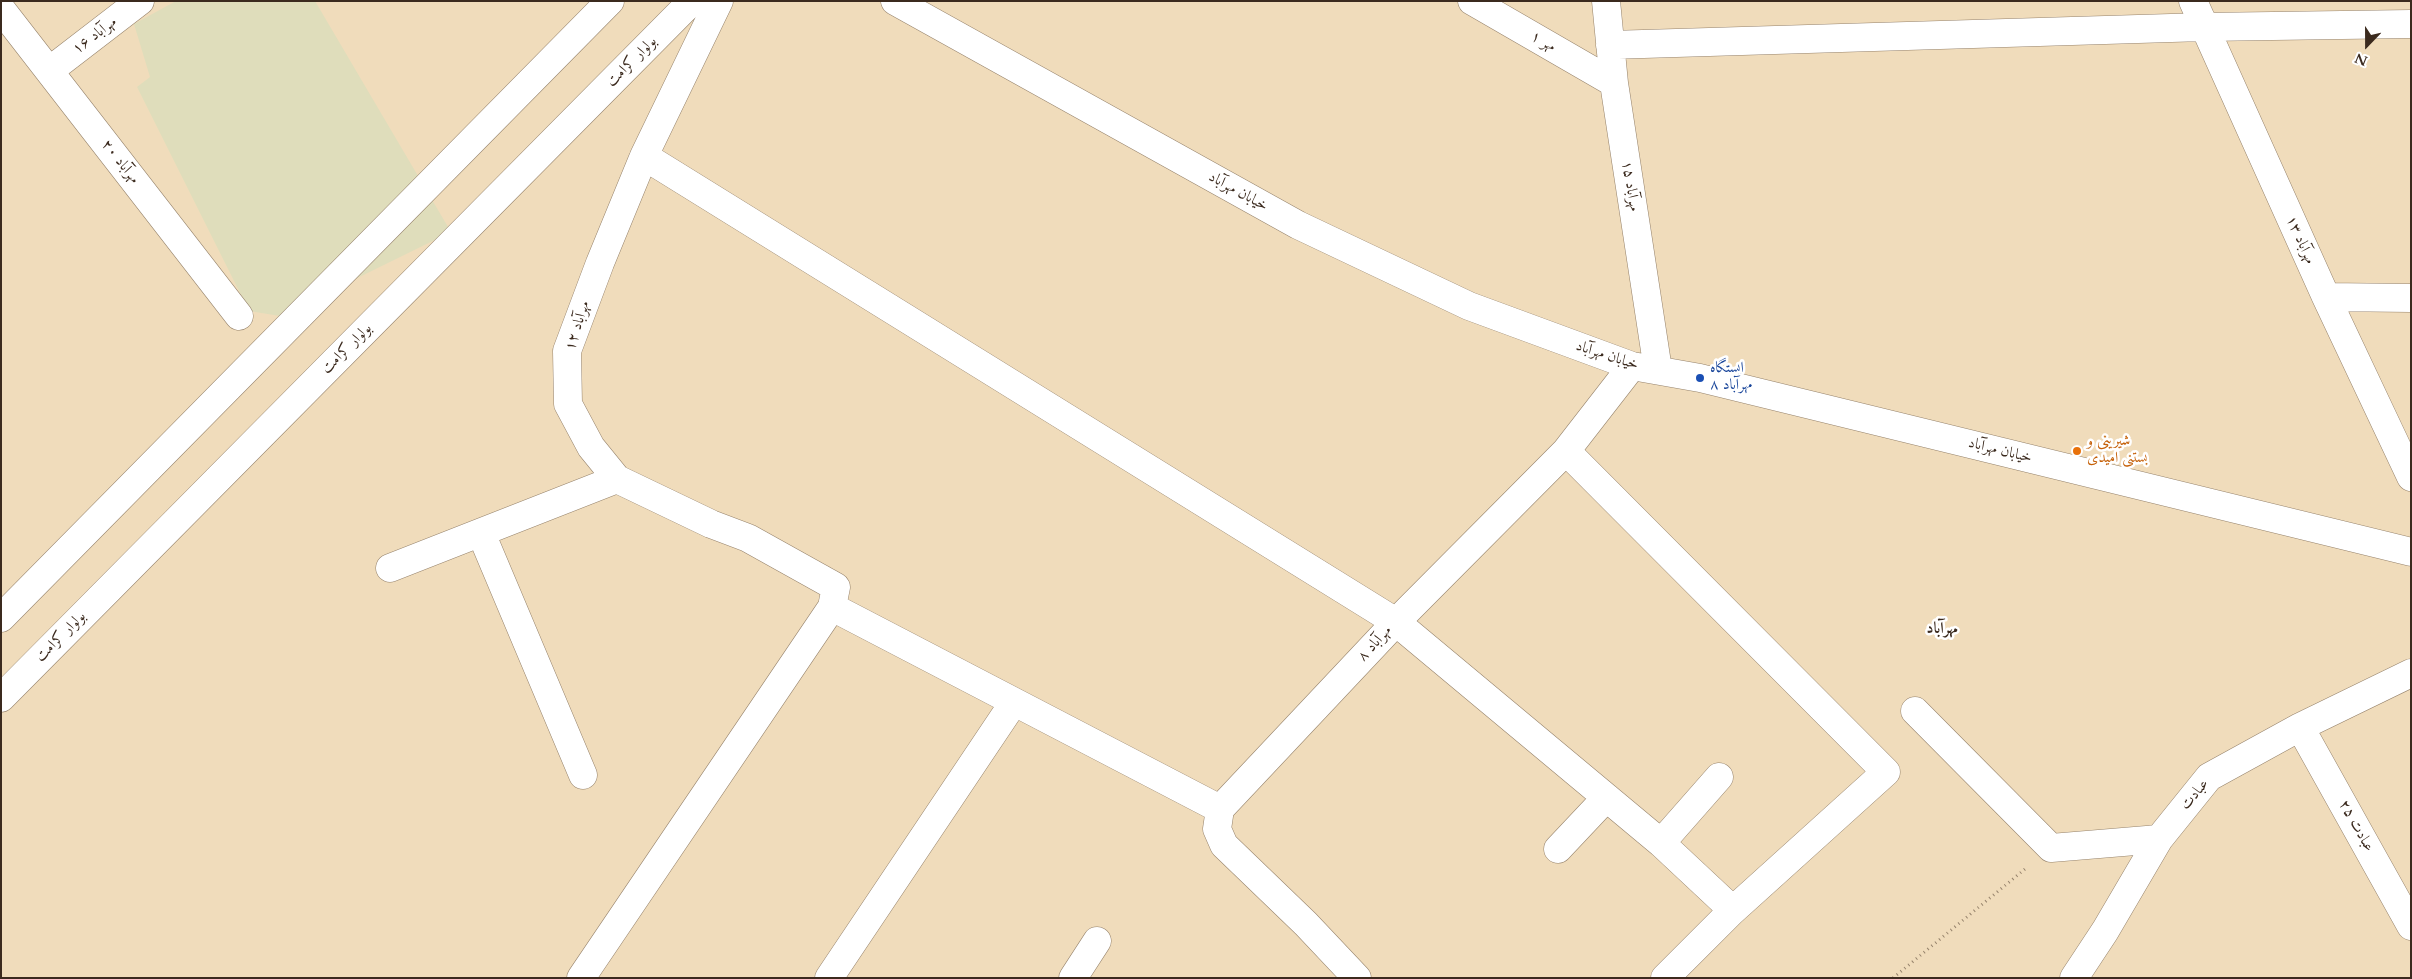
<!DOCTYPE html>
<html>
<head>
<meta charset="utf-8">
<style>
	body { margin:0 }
	#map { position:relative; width:2412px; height:979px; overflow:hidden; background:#f0dcbb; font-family:Cardo,serif }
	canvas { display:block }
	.frame { position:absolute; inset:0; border:2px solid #3b2a1e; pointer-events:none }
	.north { position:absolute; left:2342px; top:20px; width:50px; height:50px; -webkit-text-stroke:4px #fff; paint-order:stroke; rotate:202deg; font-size:14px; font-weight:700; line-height:20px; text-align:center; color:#3b2a1e }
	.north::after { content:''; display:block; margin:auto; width:18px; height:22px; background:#3b2a1e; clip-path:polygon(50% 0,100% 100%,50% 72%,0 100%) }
</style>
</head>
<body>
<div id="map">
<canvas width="2412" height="979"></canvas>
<div class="frame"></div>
<div class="north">N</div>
</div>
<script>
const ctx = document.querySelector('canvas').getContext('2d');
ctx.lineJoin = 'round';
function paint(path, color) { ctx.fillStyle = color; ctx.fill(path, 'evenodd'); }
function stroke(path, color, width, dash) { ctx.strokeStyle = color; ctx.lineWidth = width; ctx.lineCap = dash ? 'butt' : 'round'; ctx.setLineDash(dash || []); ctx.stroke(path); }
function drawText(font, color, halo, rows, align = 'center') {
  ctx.font = font + ' Cardo,Amiri,serif'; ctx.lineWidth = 5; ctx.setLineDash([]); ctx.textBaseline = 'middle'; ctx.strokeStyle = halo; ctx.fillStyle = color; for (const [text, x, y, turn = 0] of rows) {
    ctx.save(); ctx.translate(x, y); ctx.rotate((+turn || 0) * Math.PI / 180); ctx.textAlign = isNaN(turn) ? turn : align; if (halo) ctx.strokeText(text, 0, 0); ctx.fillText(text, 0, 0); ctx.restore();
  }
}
paint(new Path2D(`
	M176 1H315L451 232 280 316 249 311 137 87 150 77 134 24Z`), '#dfddbb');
const minor = new Path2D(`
	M895 1 1298 225 1469 306 1632 366 1700 378 2411 552
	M1472 1 1614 83
	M1606 1 1614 83 1658 370
	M2193 1 2326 297 2411 477
	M1 9 239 316
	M1610 45 2204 27 2411 24
	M49 71 140 1
	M644 156 1396 622 1661 843 1723 901 1731 912
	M2326 297 2411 298
	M1566 451 1886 772 1731 912 1665 978
	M481 533 583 775
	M390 568 617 479
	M832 607 1220 809
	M1 618 610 1
	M1 698 692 1
	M1915 711 2051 848 2159 839
	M2300 727 2411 926
	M1661 843 1719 777
	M1558 849 1606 798
	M581 978 832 607 836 587 748 538 711 524 617 479 591 447 568 404 567 351 600 263 644 156 719 1
	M829 978 1014 702
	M1073 978 1097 941
	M1357 978 1306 924 1224 845 1217 829 1220 809 1396 622 1566 451 1632 366
	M2074 978 2105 931 2159 839 2209 777 2300 727 2411 673`);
stroke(minor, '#96836c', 29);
stroke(new Path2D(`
	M1893 978 2025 869`), '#96836c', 3, [1, 4]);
stroke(minor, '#fff', 28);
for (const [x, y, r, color] of [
	[1700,378,5,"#1a4fb4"],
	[2077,451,5,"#e8710a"]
]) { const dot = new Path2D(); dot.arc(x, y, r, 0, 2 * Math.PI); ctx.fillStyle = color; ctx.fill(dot); stroke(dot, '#fff', 2); }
drawText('15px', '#3b2a1e', '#fff', [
	["مهرآباد ۱۶",95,36,-37],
	["مهر ۱",1543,42,30],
	["بولوار کرامت",632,62,-45],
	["مهرآباد ۲۰",120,162,52],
	["مهرآباد ۱۵",1630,186,81],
	["خیابان مهرآباد",1238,192,29],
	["مهرآباد ۱۳",2300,240,66],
	["مهرآباد ۱۲",578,326,-72],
	["بولوار کرامت",347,349,-45],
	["خیابان مهرآباد",1607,356,18],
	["خیابان مهرآباد",2000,451,14],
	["بولوار کرامت",61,637,-45],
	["مهرآباد ۸",1375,644,-47],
	["عبادت",2195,795,-50],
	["عبادت ۲۵",2356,826,61]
]);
drawText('15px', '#164399', '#fff', [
	["ایستگاه",1710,369],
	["مهرآباد ۸",1710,386]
], 'left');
drawText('15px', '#c56008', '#fff', [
	["شیرینی و",2087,442],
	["بستنی امیدی",2087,459]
], 'left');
drawText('bold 16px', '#3b2a1e', '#fff', [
	["مهرآباد",1942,629]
]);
</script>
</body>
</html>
